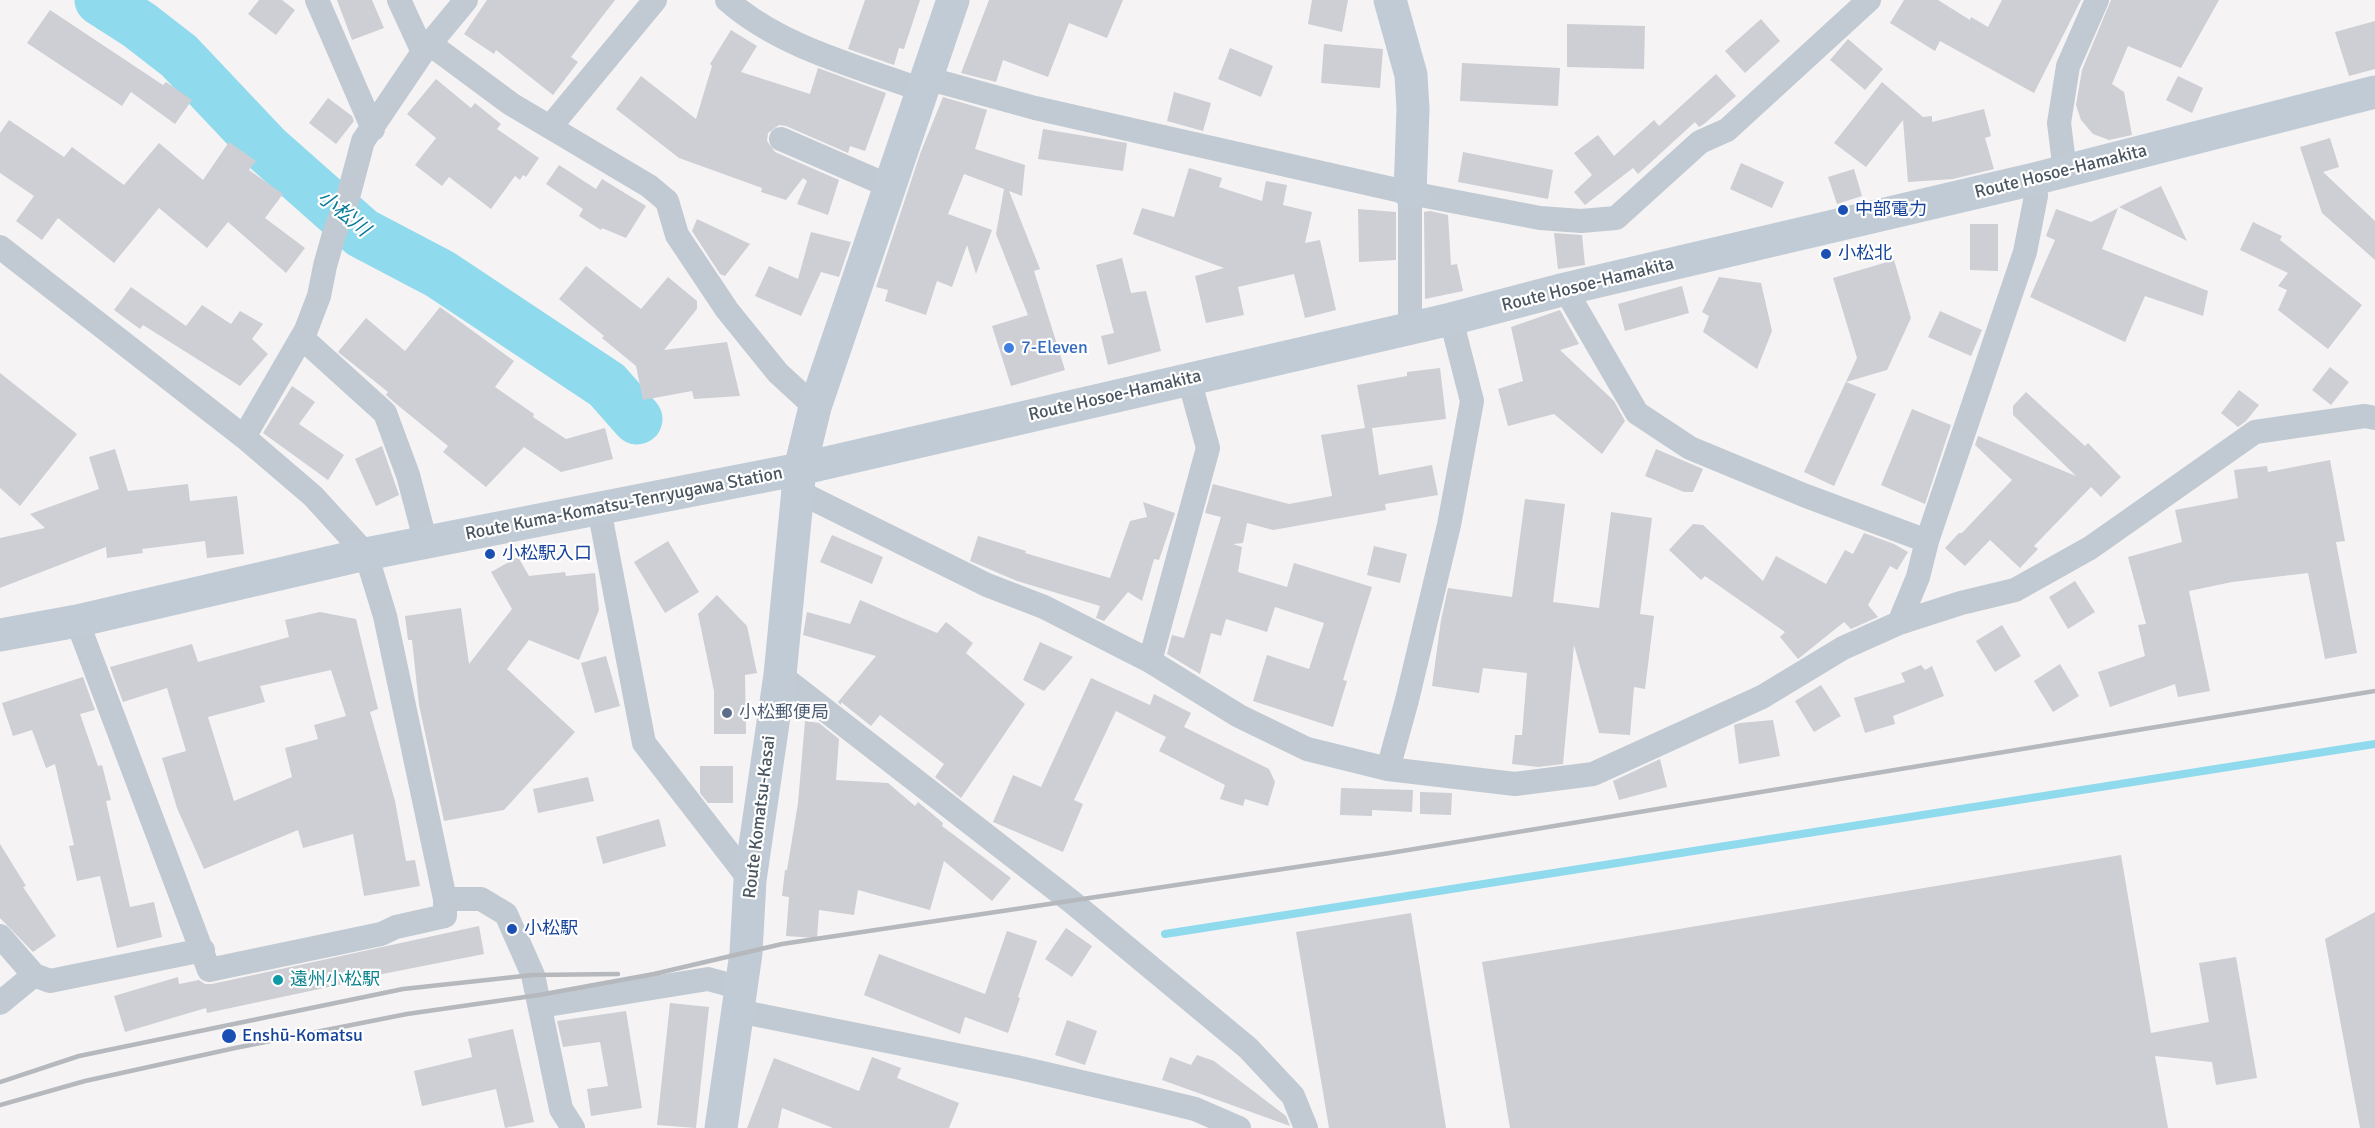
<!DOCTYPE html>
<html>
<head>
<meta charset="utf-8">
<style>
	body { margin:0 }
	canvas { display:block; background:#f5f3f3 }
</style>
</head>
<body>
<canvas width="2375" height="1128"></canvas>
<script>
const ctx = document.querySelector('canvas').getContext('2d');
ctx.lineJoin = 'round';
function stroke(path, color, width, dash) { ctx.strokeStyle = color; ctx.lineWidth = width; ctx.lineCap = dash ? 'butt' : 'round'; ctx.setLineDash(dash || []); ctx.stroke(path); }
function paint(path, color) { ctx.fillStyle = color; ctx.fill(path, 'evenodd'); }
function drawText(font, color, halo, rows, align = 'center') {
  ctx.font = font + ' Signika,"Noto Sans JP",sans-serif'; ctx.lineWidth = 4.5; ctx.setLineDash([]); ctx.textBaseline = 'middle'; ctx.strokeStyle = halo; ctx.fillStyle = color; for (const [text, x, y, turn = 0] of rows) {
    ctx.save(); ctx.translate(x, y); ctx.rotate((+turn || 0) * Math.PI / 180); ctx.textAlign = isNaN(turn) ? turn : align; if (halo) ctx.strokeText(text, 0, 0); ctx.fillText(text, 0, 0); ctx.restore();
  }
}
stroke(new Path2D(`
	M1165 934 2375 744`), '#90daee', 8);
stroke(new Path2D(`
	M100 0 139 25 179 56 266 148 362 233 440 274 607 385 637 419`), '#90daee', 51);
paint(new Path2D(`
	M259 0H282L295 10 276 35 248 14Z
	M337 0H372L384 28 352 40Z
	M487 0H615L571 57 578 62 553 95 496 50 494 54 464 34Z
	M865 0H920L904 49 899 48 894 65 848 49Z
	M989 0H1123L1107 38 1069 23 1048 77 1003 60 996 82 961 73Z
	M1312 0H1348L1342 32 1308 24Z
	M1904 0H1938L1970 20 1971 17 1988 27 2002 0H2081L2034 93 1940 41 1935 51 1890 23Z
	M2111 0H2219L2181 68 2128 46 2112 84 2124 92 2132 135 2109 140 2093 134 2081 120 2076 105 2082 70Z
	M50 10 163 85 166 82 192 100 175 124 131 92 122 106 27 43Z
	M1761 19 1780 41 1745 73 1725 51Z
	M2375 21V69L2349 76 2335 32Z
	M1567 24 1645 26 1644 69 1567 67Z
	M731 30 757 46 741 72 810 94 818 68 886 93 865 151 850 146 848 153 786 126 779 125 768 133 767 141 775 152 839 180 828 215 797 204 807 181 803 178 786 200 761 192 762 188 679 158 616 109 641 76 696 119 712 66 710 64Z
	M1848 39 1883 69 1865 90 1830 60Z
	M1324 44 1383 49 1380 88 1321 83Z
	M1230 48 1273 66 1261 97 1218 79Z
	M1462 63 1560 68 1558 106 1460 101Z
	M1716 74 1736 96 1704 124 1699 127 1695 122 1638 174 1633 168 1585 205 1574 192 1592 175 1574 153 1598 135 1614 156 1654 120 1659 126Z
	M2178 76 2203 88 2192 113 2166 100Z
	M436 79 471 108 475 103 501 124 497 129 539 158 526 177 523 175 520 180 515 176 491 209 449 177 442 186 415 165 436 138 407 114Z
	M1882 82 1923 117 1932 116V122L1984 109 1991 136 1985 138 1994 169 1953 179 1908 182 1903 120 1866 167 1834 143Z
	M1174 92 1211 103 1203 131 1167 121Z
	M943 97 987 110 975 149 1025 165 1022 196 1009 191 1040 269 1034 271 1065 370 1011 386 992 326 1028 315 996 234 1004 189 964 174 948 214 992 230 976 274 967 245 952 287 937 281 926 315 885 301 888 290 876 287 920 154Z
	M328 98 352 116 354 121 336 144 309 123Z
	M9 120 64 157 72 147 124 185 159 143 203 180 229 142 256 161 249 170 283 194 265 218 305 248 286 273 228 222 207 248 159 208 114 263 58 218 42 240 16 221 34 196 0 173V133Z
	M1043 129 1127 143 1123 171 1038 159Z
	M2330 138 2339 167 2323 172 2375 221V260L2322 213 2300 147Z
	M1463 152 1553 170 1548 199 1458 182Z
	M1741 163 1784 182 1772 208 1730 189Z
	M559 165 596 189 602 179 646 206 626 238 602 228 601 230 579 216 583 209 546 184Z
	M1189 168 1222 178 1219 187 1262 201 1266 181 1287 185 1283 205 1312 212 1305 243 1320 240 1336 310 1305 318 1294 274 1238 287 1244 315 1206 323 1195 276 1224 268 1133 234 1142 208 1174 217Z
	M1854 169 1862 196 1837 204 1828 177Z
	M2161 186 2187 241 2119 207Z
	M2118 208 2102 249 2208 291 2203 316 2145 296 2125 342 2030 297 2055 240 2046 236 2056 209 2091 222Z
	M1358 209 1396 212V260L1359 262Z
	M1430 211 1448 215 1451 265 1457 264 1463 291 1425 299 1424 212Z
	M697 219 750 244 725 276 720 274 692 231Z
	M2253 222 2282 236 2280 240 2362 305 2328 349 2278 310 2287 290 2278 286 2288 273 2240 250Z
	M1970 224H1998V271L1970 270Z
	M811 232 851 242 839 277 821 272 801 316 755 296 769 266 798 279Z
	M1554 233 1582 235 1585 265 1558 269Z
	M1122 258 1131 293 1146 291 1161 351 1108 365 1101 336 1114 333 1096 265Z
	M1894 260 1911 318 1887 370 1846 382 1876 394 1834 486 1804 472 1857 358 1833 278Z
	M586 266 641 309 668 277 697 301V309L664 350 727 342 740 396 694 399 692 391 643 400 636 366 602 338 604 336 559 299Z
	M1719 277 1761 283 1772 331 1757 369 1703 332 1709 316 1702 312Z
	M1682 286 1689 313 1625 331 1618 304Z
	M131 287 186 326 202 305 231 324 240 311 263 324 252 339 268 354 240 386 143 325 140 329 114 310Z
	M440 307 514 361 495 387 534 414 533 417 566 439 605 428 613 459 561 472 524 447 486 487 443 452 448 446 395 403 386 395 388 392 338 352 366 318 405 351Z
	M1560 310 1579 344 1560 350 1614 401 1625 421 1602 454 1554 414 1508 426 1498 389 1523 381 1511 327Z
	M1940 311 1982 330 1971 356 1928 337Z
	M2330 367 2349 382 2331 405 2312 390Z
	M1440 368 1446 419 1372 428 1379 475 1432 465 1438 495 1385 504 1386 510 1273 530 1247 523 1243 543 1233 544 1242 547 1238 572 1287 587 1294 563 1372 587 1343 680 1347 681 1333 727 1253 701 1267 655 1309 669 1324 623 1275 607 1267 632 1226 619 1221 636 1211 633 1200 674 1167 654 1172 635 1184 638 1221 517 1205 513 1213 484 1289 504 1332 496 1321 435 1365 428 1357 385 1407 376V372Z
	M0 373 77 434 20 506 0 488Z
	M292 386 315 402 299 424 344 455 328 480 263 433Z
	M2239 390 2259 405 2246 421 2238 427 2221 413Z
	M2026 392 2085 446 2088 443 2121 477 2101 497 2091 487 2034 546 2038 549 2020 568 1990 540 1965 566 1945 548 1959 533H1962L2012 480 1975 445 1978 436 2076 476 2013 415V406Z
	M1912 409 1951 425 1925 504 1881 485Z
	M382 446 399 495 376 506 355 459Z
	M115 449 128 491 188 484 190 501 237 496 244 554 207 558 205 541 142 549 143 553 107 558 106 547 0 588V538L45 528 30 514 99 489 89 457Z
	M1656 449 1703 469 1693 492H1684L1645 476Z
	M2330 460 2345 541 2336 542 2357 653 2325 659 2308 573 2232 582 2189 591 2210 691 2178 697 2175 684 2110 707 2098 672 2145 656 2138 625 2146 624 2128 557 2182 542 2175 510 2238 498 2234 470 2267 466 2268 472Z
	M1525 499 1565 504 1553 602 1599 608 1611 512 1652 518 1640 614 1654 616 1645 689 1634 687 1630 735 1599 733 1574 645 1563 764 1538 767 1512 764 1515 735H1522L1527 673 1483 668 1479 693 1432 686 1441 620 1448 588 1512 597Z
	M1143 502 1175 513 1159 560 1154 559 1142 601 1128 592 1104 621 1096 618 1100 606 1017 581 970 561 978 536 1026 551 1025 553 1110 578 1130 521 1147 517Z
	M1693 524 1703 525 1763 581 1776 556 1826 584 1845 550 1853 554 1864 533 1894 544 1908 552 1897 570 1890 566 1868 605 1878 617 1851 629 1844 622 1798 659 1780 637 1785 632 1705 576 1701 580 1669 550Z
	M832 535 883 557 872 584 820 562Z
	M668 541 699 592 665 613 634 562Z
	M1374 546 1407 554 1400 583 1367 575Z
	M518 557 529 576 565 572 566 576 595 573 599 610 579 660 529 640 507 669 575 732 504 810 444 821 419 705 412 640H408L405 616 461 608 469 664 512 609 491 572Z
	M2075 581 2095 612 2068 629 2049 597Z
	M717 595 747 626 757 673 745 675 746 734H714V691L698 614Z
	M860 600 937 633 946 622 973 643 966 653 1025 704 961 798 935 777 944 764 880 715 871 726 841 702V705L838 702 876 656 803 635 807 612 850 624Z
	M320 612 356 619 378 709 370 712 395 801 406 861 415 860 420 886 364 896 353 834 303 848 298 830 204 869 177 808 162 758 186 751 167 688 123 702 110 667 192 644 198 662 289 637 285 620ZM331 670 346 716 314 725 318 739 285 748 292 777 234 801 208 717 265 702 260 686Z
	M2002 625 2021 656 1995 672 1976 641Z
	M1040 642 1073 657 1044 691 1023 680Z
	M606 656 620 706 595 713 581 663Z
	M2060 664 2079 696 2053 712 2034 681Z
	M1921 665 1925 670 1932 666 1944 696 1893 716 1895 724 1865 733 1854 698 1905 682 1901 673Z
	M83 677 95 710 80 714 98 766 102 765 111 800 106 801 130 907 154 902 162 937 117 948 100 876 77 881 69 846 74 845 55 764 46 768 32 730 13 736 2 703Z
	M1091 678 1150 705 1154 694 1191 713 1184 727 1269 769 1275 782 1268 806 1245 799 1243 806 1220 799 1225 785 1159 751 1166 737 1116 711 1074 800 1083 804 1063 852 993 822 1013 775 1041 787Z
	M1821 685 1841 716 1814 732 1795 701Z
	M1773 720 1780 756 1739 764 1734 725 1740 723Z
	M805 721 819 723 839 739 836 780 888 783 915 806 918 802 943 823 942 826 1011 878 992 901 944 861 930 910 858 890 854 915 819 910 817 938 786 936 789 897 782 896 785 870H787L798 803Z
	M1660 759 1667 787 1619 800 1613 781Z
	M700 766H733V803H708L700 793Z
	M588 777 594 801 538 813 533 789Z
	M1341 788 1413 790 1412 812 1372 810V816L1340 815Z
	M1420 792 1452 793 1451 815 1420 814Z
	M659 819 666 846 603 864 596 837Z
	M0 844 26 886 23 887 56 936 33 952 0 918Z
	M2121 855 2151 1033 2209 1022 2199 963 2236 957 2257 1078 2216 1085 2212 1062 2155 1056 2168 1128H1510L1482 962Z
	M2375 912V1128H2360L2325 939Z
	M1411 913 1446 1128H1329L1296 932Z
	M479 926 484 954 357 979V981L207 1013 206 1008 125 1032 114 996 178 977 179 984 199 980 205 984H212Z
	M1066 928 1092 946 1072 977 1045 959Z
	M1007 931 1037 941 1018 997 1020 998 1008 1033 965 1017 960 1034 864 995 879 954 985 994Z
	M670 1003 709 1007 696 1128 657 1125Z
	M626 1011 642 1108 591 1116 587 1089 608 1086 600 1042 563 1047 557 1021Z
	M1067 1020 1097 1031 1085 1065 1055 1055Z
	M513 1029 534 1122 505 1128 496 1089 422 1106 414 1071 472 1057 468 1039Z
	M1197 1055 1214 1061 1286 1116 1290 1126 1162 1080 1170 1057 1191 1065Z
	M872 1057 901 1068 897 1078 959 1103 949 1128H833L782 1108 778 1128H747L774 1058 859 1091Z`), '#cdcfd5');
stroke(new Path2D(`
	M317 0 373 129
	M399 0 423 52
	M727 0C780 47 856 66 922 90
	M430 44 511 104 649 186 667 201 677 235 727 310 778 373 815 407
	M926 78 1035 108 1410 193V327
	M550 127 655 0
	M781 139 889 186
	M2065 171 2059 123 2068 66 2097 0
	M1410 193 1540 218 1581 221 1616 218 1700 142 1727 130 1869 0
	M0 247 244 437 313 496 366 554 385 616 445 899V916L396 927 381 934 209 970 77 621
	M1565 289 1637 413 1690 448 1806 496 1927 541
	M302 338 385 413 408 475 426 543
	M244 437 306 330 319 296 325 266 334 234 347 201 363 141 423 52 466 0
	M799 492 987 585 1044 607 1150 661 1239 716 1307 749 1388 769 1515 784 1593 774 1762 697 1843 648 1899 623 1961 603 2015 590 2090 548 2255 432 2365 416 2375 418
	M599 509 644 743 750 880
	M1899 623 1918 577 1927 541 2025 252 2036 196 2034 179
	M1150 661 1208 448 1189 379
	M780 675 1072 902 1248 1048 1293 1096 1306 1128
	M1388 769 1407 700 1449 525 1472 401 1451 319
	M445 899H481L506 914 533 975 561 1109 573 1128
	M0 936 34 975 50 981 203 950
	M0 1003 34 975
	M541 1006 708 979 741 988
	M738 1011 1016 1067 1150 1098 1195 1109 1239 1128`), '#c1cad2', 24);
stroke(new Path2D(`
	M1390 0 1411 75 1413 109 1410 193
	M0 635 77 621 366 554 800 469 1451 319 1565 289 2034 179 2375 92
	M721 1128 746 953 750 880 780 675 800 469 815 407 953 0`), '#c1cbd6', 33);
stroke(new Path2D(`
	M0 1082 79 1056 403 989 533 975 618 974
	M0 1105 85 1081 235 1048 407 1014 539 995 654 974 782 944 1390 853 2375 691`), '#b5b8bd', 4.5);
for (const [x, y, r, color] of [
	[1843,210,6,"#1a4fb4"],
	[1826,254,6,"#1a4fb4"],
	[1009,348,6,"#3f7fe0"],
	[490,554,6,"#1a4fb4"],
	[727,713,6,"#5c6f8a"],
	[512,929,6,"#1a4fb4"],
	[278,980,6,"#0f9aa8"],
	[229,1036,8,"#1a4fb4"]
]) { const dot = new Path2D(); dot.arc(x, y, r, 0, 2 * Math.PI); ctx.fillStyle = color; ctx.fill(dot); stroke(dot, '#fff', 2); }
drawText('18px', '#4a5661', '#fff', [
	["Route Hosoe-Hamakita",2061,172,-14],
	["Route Hosoe-Hamakita",1588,285,-14],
	["Route Hosoe-Hamakita",1115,396,-13],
	["Route Kuma-Komatsu-Tenryugawa Station",624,504,-11],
	["Route Komatsu-Kasai",760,817,-83]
]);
drawText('18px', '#164399', '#fff', [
	["中部電力",1855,210],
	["小松北",1838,254],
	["小松駅入口",502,554],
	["小松駅",524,929],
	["Enshū-Komatsu",242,1036]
], 'left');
drawText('18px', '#366cbe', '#fff', [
	["7-Eleven",1021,348]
], 'left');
drawText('18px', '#4e5e75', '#fff', [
	["小松郵便局",739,713]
], 'left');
drawText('18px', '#0d838f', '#fff', [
	["遠州小松駅",290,980]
], 'left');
drawText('italic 20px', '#0c7c9b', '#fff', [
	["小松川",343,214,39]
]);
</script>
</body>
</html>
